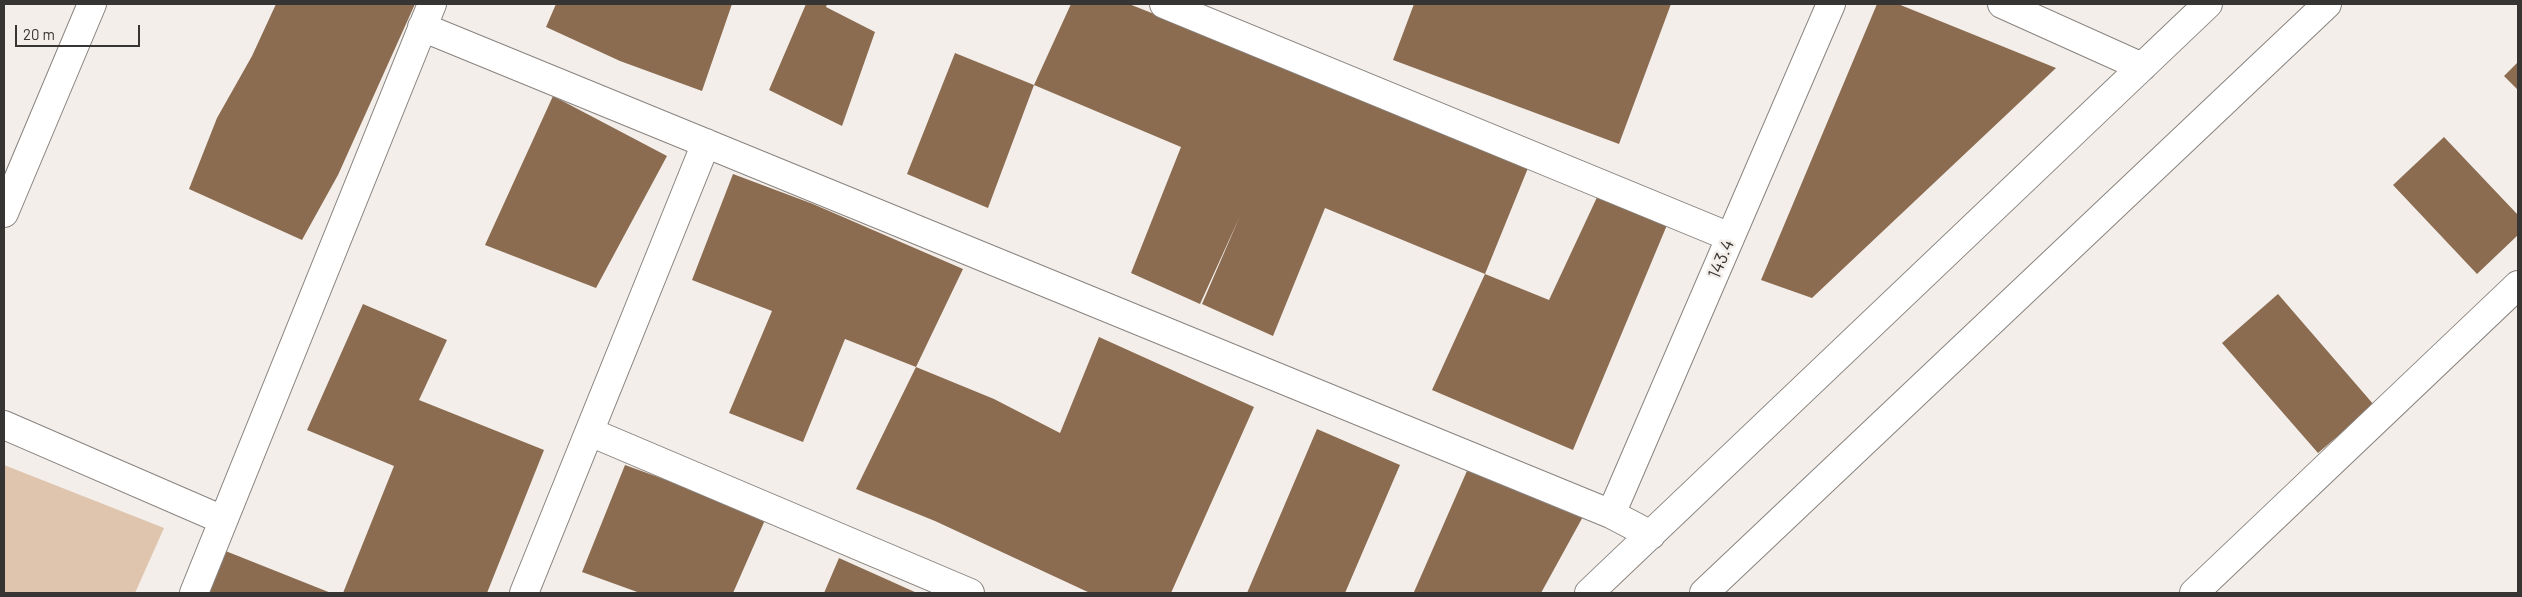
<!DOCTYPE html>
<html>
<head>
<meta charset="utf-8">
<style>
	body { margin:0 }
	#map { position:relative; width:2522px; height:597px; overflow:hidden; background:#f3eee9; font-family:Barlow,sans-serif }
	canvas { display:block }
	.frame { position:absolute; inset:0; border:5px solid #373533; pointer-events:none }
	.scale { position:absolute; left:15px; top:25px; width:125px; height:22px; box-sizing:border-box; border:2px solid #373533; border-top:0; padding-left:6px; font-size:15px; line-height:18px; white-space:nowrap; color:#373533; -webkit-text-stroke:4px #f3eee9; paint-order:stroke }
</style>
</head>
<body>
<div id="map">
<canvas width="2522" height="597"></canvas>
<div class="frame"></div>
<div class="scale">20 m</div>
</div>
<script>
const ctx = document.querySelector('canvas').getContext('2d');
ctx.lineJoin = 'round';
function paint(path, color) { ctx.fillStyle = color; ctx.fill(path, 'evenodd'); }
function stroke(path, color, width, dash) { ctx.strokeStyle = color; ctx.lineWidth = width; ctx.lineCap = dash ? 'butt' : 'round'; ctx.setLineDash(dash || []); ctx.stroke(path); }
function drawText(font, color, halo, rows, align = 'center') {
  ctx.font = font + ' Barlow,sans-serif'; ctx.lineWidth = 5; ctx.setLineDash([]); ctx.textBaseline = 'middle'; ctx.strokeStyle = halo; ctx.fillStyle = color; for (const [text, x, y, turn = 0] of rows) {
    ctx.save(); ctx.translate(x, y); ctx.rotate((+turn || 0) * Math.PI / 180); ctx.textAlign = isNaN(turn) ? turn : align; if (halo) ctx.strokeText(text, 0, 0); ctx.fillText(text, 0, 0); ctx.restore();
  }
}
paint(new Path2D(`
	M4 465 164 528 135 593H4Z`), '#dfc4ae');
paint(new Path2D(`
	M276 4H415L338 175 302 240 189 189 217 118 252 56Z
	M556 4H732L702 91 620 61 546 27Z
	M806 4H827L826 7 875 32 842 126 769 90Z
	M1071 4H1129L1530 163 1485 274 1325 208 1273 336 1202 304 1240 216 1200 304 1131 273 1181 147 1034 85Z
	M1414 4H1671L1619 144 1393 60Z
	M1877 4H1898L2056 68 1812 298 1761 280Z
	M955 53 1034 85 988 208 907 174Z
	M2518 62V90L2504 76Z
	M553 96 667 156 596 288 485 245Z
	M2444 137 2518 215V235L2477 274 2393 185Z
	M733 174 813 204 963 269 916 367 845 339 803 442 729 413 772 311 692 280Z
	M1599 193 1667 225 1573 450 1432 390 1485 274 1549 300Z
	M2278 294 2374 405 2318 453 2222 343Z
	M363 304 447 340 419 400 544 450 487 593H343L394 466 307 430Z
	M1099 337 1254 407 1171 593H1090L935 521 856 489 916 367 994 399 1060 433Z
	M1317 429 1400 465 1345 593H1247Z
	M1470 464 1585 513 1541 593 1414 592Z
	M625 465 694 490 765 520 733 593H640L582 572Z
	M218 548 331 593H201Z
	M839 558 917 593H824Z`), '#8b6c51');
const minor = new Path2D(`
	M1164 4 1730 237
	M2002 4 2142 67
	M422 27 1611 514 1651 535
	M4 213 92 4
	M4 425 223 520
	M590 432 970 593
	M1611 514 1831 4
	M194 593 432 4
	M524 593 706 143
	M1589 593 2208 4
	M1704 593 2327 4
	M2194 593 2518 285`);
stroke(minor, '#89837f', 30);
stroke(minor, '#fff', 28);
drawText('18px', '#373533', '#f3eee9', [
	["143.4",1721,259,-67]
]);
</script>
</body>
</html>
